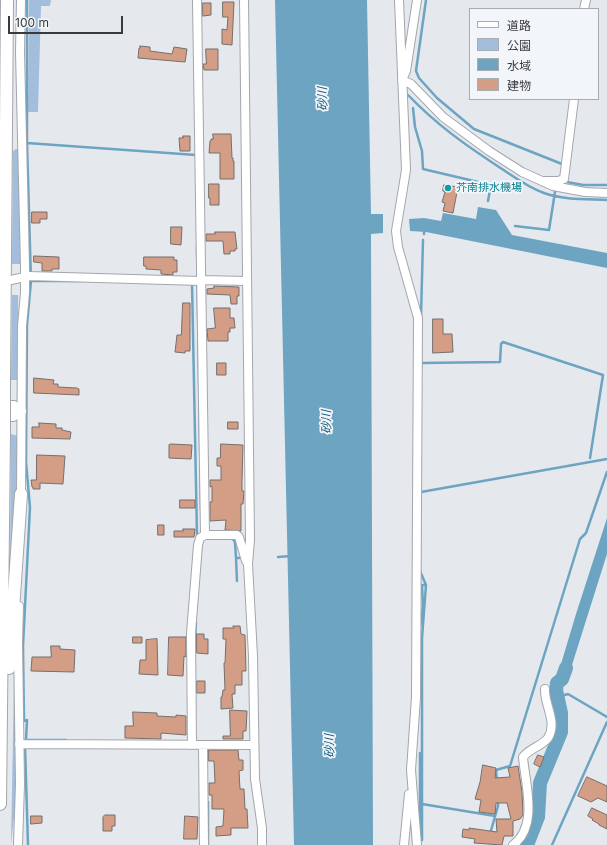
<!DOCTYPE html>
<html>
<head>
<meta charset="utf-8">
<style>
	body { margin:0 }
	#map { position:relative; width:607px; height:845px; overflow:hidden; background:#e5e9ee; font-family:Inter,"Noto Sans JP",sans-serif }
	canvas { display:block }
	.legend { position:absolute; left:469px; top:8px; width:130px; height:92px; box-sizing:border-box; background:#f2f6fb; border:1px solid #a8abaf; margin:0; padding:5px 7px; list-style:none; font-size:12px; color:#393a3c }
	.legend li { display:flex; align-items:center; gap:8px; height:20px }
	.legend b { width:20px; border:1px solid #a8abaf }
	.scale { position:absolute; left:8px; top:16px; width:115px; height:18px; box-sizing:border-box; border:2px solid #393a3c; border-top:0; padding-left:5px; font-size:12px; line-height:14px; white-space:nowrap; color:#393a3c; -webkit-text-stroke:3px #f2f6fb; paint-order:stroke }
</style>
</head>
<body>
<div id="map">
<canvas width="607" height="845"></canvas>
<ul class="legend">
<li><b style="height:5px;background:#fff"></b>道路</li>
<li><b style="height:11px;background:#a3bddc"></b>公園</li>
<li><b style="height:11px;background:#6ca4c2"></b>水域</li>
<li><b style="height:11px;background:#d49d85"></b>建物</li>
</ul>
<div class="scale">100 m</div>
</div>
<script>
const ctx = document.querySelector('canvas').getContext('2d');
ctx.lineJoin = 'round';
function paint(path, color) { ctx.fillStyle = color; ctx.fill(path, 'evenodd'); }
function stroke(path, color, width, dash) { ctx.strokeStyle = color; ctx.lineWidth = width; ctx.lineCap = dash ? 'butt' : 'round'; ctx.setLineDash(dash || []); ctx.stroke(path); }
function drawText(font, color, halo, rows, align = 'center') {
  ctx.font = font + ' Inter,"Noto Sans JP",sans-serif'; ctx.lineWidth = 3.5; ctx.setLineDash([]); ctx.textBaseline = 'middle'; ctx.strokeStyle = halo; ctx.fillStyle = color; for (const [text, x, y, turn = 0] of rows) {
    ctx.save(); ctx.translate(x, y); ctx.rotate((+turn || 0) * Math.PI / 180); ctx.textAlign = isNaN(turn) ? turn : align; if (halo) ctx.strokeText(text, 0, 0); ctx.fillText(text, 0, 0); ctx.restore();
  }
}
paint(new Path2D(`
	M29 0H51L50 6H41L38 112H28Z
	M16 149 19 150 22 264H12L13 151Z
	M12 295H18L19 380H11Z
	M11 434 19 436 11 578 10 573Z
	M15 677 17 789 11 845 14 679Z`), '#a3bddc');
paint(new Path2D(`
	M275 0H367L371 214H383V233L371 234 373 845H294Z
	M478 207 496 210 512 235 607 253V268L426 232 410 231 409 219 424 218 441 221 443 213 476 219Z
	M607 518V554L566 684H555L576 614Z`), '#6ca4c2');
stroke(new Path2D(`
	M27 0V143L31 281 27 325 26 462 30 507 23 646 24 721 27 720 26 740H66
	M426 0 416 71 419 78 437 98 474 129 562 164
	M408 95C437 125 464 144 499 167 513 176 527 187 544 193 563 200 587 199 607 200
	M413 108 415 127 422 151 423 169 491 185 488 201
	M27 143 196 155
	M567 182 583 185H607
	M515 226 549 230 555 192
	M424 234V229
	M197 247 201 509
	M30 281H81
	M192 283 197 536
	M421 316 423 240
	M421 363 500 362 501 344 503 342 603 375 590 458
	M421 492 607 459
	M232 538 235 542 236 558H239
	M278 557 291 556
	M236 558 237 581
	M420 571 426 585 422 638V840
	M420 626 423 607 422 585H426
	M195 640 196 623
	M558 697 568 694 607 717
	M25 746 28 845
	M420 753V832
	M497 781 496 770 510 766 580 539 586 533 607 472
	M208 802V845
	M422 804 495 816
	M490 834 498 806V800
	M552 845 607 722`), '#6ca4c2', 2.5);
stroke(new Path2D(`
	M527 845 538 817 540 783 561 732V713L556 690 557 683 562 679 566 668`), '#6ca4c2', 14);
const building = new Path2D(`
	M223 2H234L232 45 222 44V29L227 30 228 17H223Z
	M203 3H211V15L203 16Z
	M140 46 150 47V51L172 54 174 47 187 49 185 62 138 58 139 48H140Z
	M206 49H218V70H204L203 64H206Z
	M213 134H231L232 158H233V161H234V179H220V153H209L210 141H211V139H213Z
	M183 136H190V151H180L179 138H183Z
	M209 184H219V205H210V198H209Z
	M444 185 458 187 453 213 443 211 445 203 442 202 445 192 443 191Z
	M32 212H47V219H40V223H32Z
	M171 227H182L181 245 171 244Z
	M215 232H235L237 249H235V251H230V254H224L223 241H206V234H215Z
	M34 256 59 257V269H52V271H42V263L34 262Z
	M144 257H174V260H177V272H173V275L161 274V270L146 269V266H144Z
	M214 286 239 287V296H237V304H231L230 295 207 294V289L214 288Z
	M183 303H190V351H185V353L175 352 177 335H181Z
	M214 308H230V318H234L235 328H230V332H228V341H208L207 329 215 328Z
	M433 319H443V334H452L453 352 433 353Z
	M217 363H226V375H217Z
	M34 378 54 380 53 384H58V387L77 388 79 389V395L34 393Z
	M228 422H238V429H228Z
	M39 423 56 424V428H62V430L71 432 70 439 32 438V427H39Z
	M171 444 192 445 191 459 169 458V445Z
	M221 444 243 445 242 480V491H244L243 504H241V531L225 530 226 520 210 521V502H212V486L210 487V480H221V466H217V458H220Z
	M37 455 65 456 63 484 40 483V489H33V487H32L31 480H36Z
	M180 500H195V508H180Z
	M158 525H164V535H158Z
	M183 529H195L194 537H174V531H183Z
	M233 626H240L241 634 245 635 246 671H242V685H235V694H232L233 708 221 709V697H222L223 690H225L224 663H225L226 639H223V628H234Z
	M197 634H204V639H208V654L197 653Z
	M133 637H142V643H133Z
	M169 637H186V657L184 656 183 676 168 675Z
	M157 639 158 675 139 674 140 660H146V640Z
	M51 646H60V649L75 650 74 672 31 671 32 657H51Z
	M197 681H205V693H197Z
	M230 710 247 711 246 731H243V739H223V736H230Z
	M133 712 157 713V716L176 717V715L186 716V735L161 733V739L125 738V726H133Z
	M209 750H238L239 760H243V770L239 771 240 789H244L245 809H247L248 828H231V835L216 836V827L223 826 224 809H212V795H209V783H215L214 761H209Z
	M538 755 544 757 540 767 534 764Z
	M483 765 496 768 495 778 510 777 508 768 518 766 522 792 523 815 520 819 513 821V836H504L502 845 474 843 475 839 462 837 463 829 469 830V828L497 832 496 819H511L507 803H496L495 814 479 812 481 800 475 799 480 782Z
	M587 777 607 786V802L598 798 591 802 578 796Z
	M592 808 607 815V829L599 825V824L592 820 593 819 588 816Z
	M105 815H115V826H112V831H103V817Z
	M31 816H42V823L31 824Z
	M185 816 198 817 197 839H184Z`);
paint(building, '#d49d85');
stroke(building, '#756f6c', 1);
const minor = new Path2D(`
	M21 0 20 52 25 267V293L22 326 21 499
	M244 0 250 540 248 564 253 656 255 779 262 828V845
	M399 0 406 170 396 231 398 247 418 318 416 697 411 770 417 845
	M417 0 406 71 402 80 411 84 443 117 489 151 522 172 553 186 585 192 607 193
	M584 9 586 0
	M545 181H558L564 179 574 99
	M11 280 29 276 201 281
	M201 280 247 281
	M205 535H237L239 537 246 561
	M19 744 254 745
	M192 745 191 633 198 545 200 538 205 535 197 0
	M203 745 204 845
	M18 845 20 784 18 642 19 606
	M404 845 409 794
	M513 845C539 826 525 783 523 757 530 748 542 746 548 738 558 722 544 705 545 689`);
const major = new Path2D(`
	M0 406H14L21 411 13 416H0`);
const highway = new Path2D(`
	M4 381 7 0
	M9 668 21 494
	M0 804 4 432`);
stroke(minor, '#a3a6ab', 10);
stroke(major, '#a3a6ab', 12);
stroke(highway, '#a3a6ab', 14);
stroke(minor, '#fff', 8);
stroke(major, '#fff', 10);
stroke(highway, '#fff', 12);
const highwayBridge = new Path2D(`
	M4 432V381`);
stroke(highwayBridge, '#a3a6ab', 14, []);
stroke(highwayBridge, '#fff', 12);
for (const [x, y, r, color] of [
	[448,188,4,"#0f9aa8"]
]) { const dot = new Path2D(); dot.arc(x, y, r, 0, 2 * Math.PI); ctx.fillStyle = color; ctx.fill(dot); stroke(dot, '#f2f6fb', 1.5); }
drawText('11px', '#0d838f', '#f2f6fb', [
	["芥南排水機場",456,188]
], 'left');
drawText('italic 12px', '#175d7c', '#f2f6fb', [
	["砂川",323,99,-91],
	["砂川",327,422,-91],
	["砂川",330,746,-91]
]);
</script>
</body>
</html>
